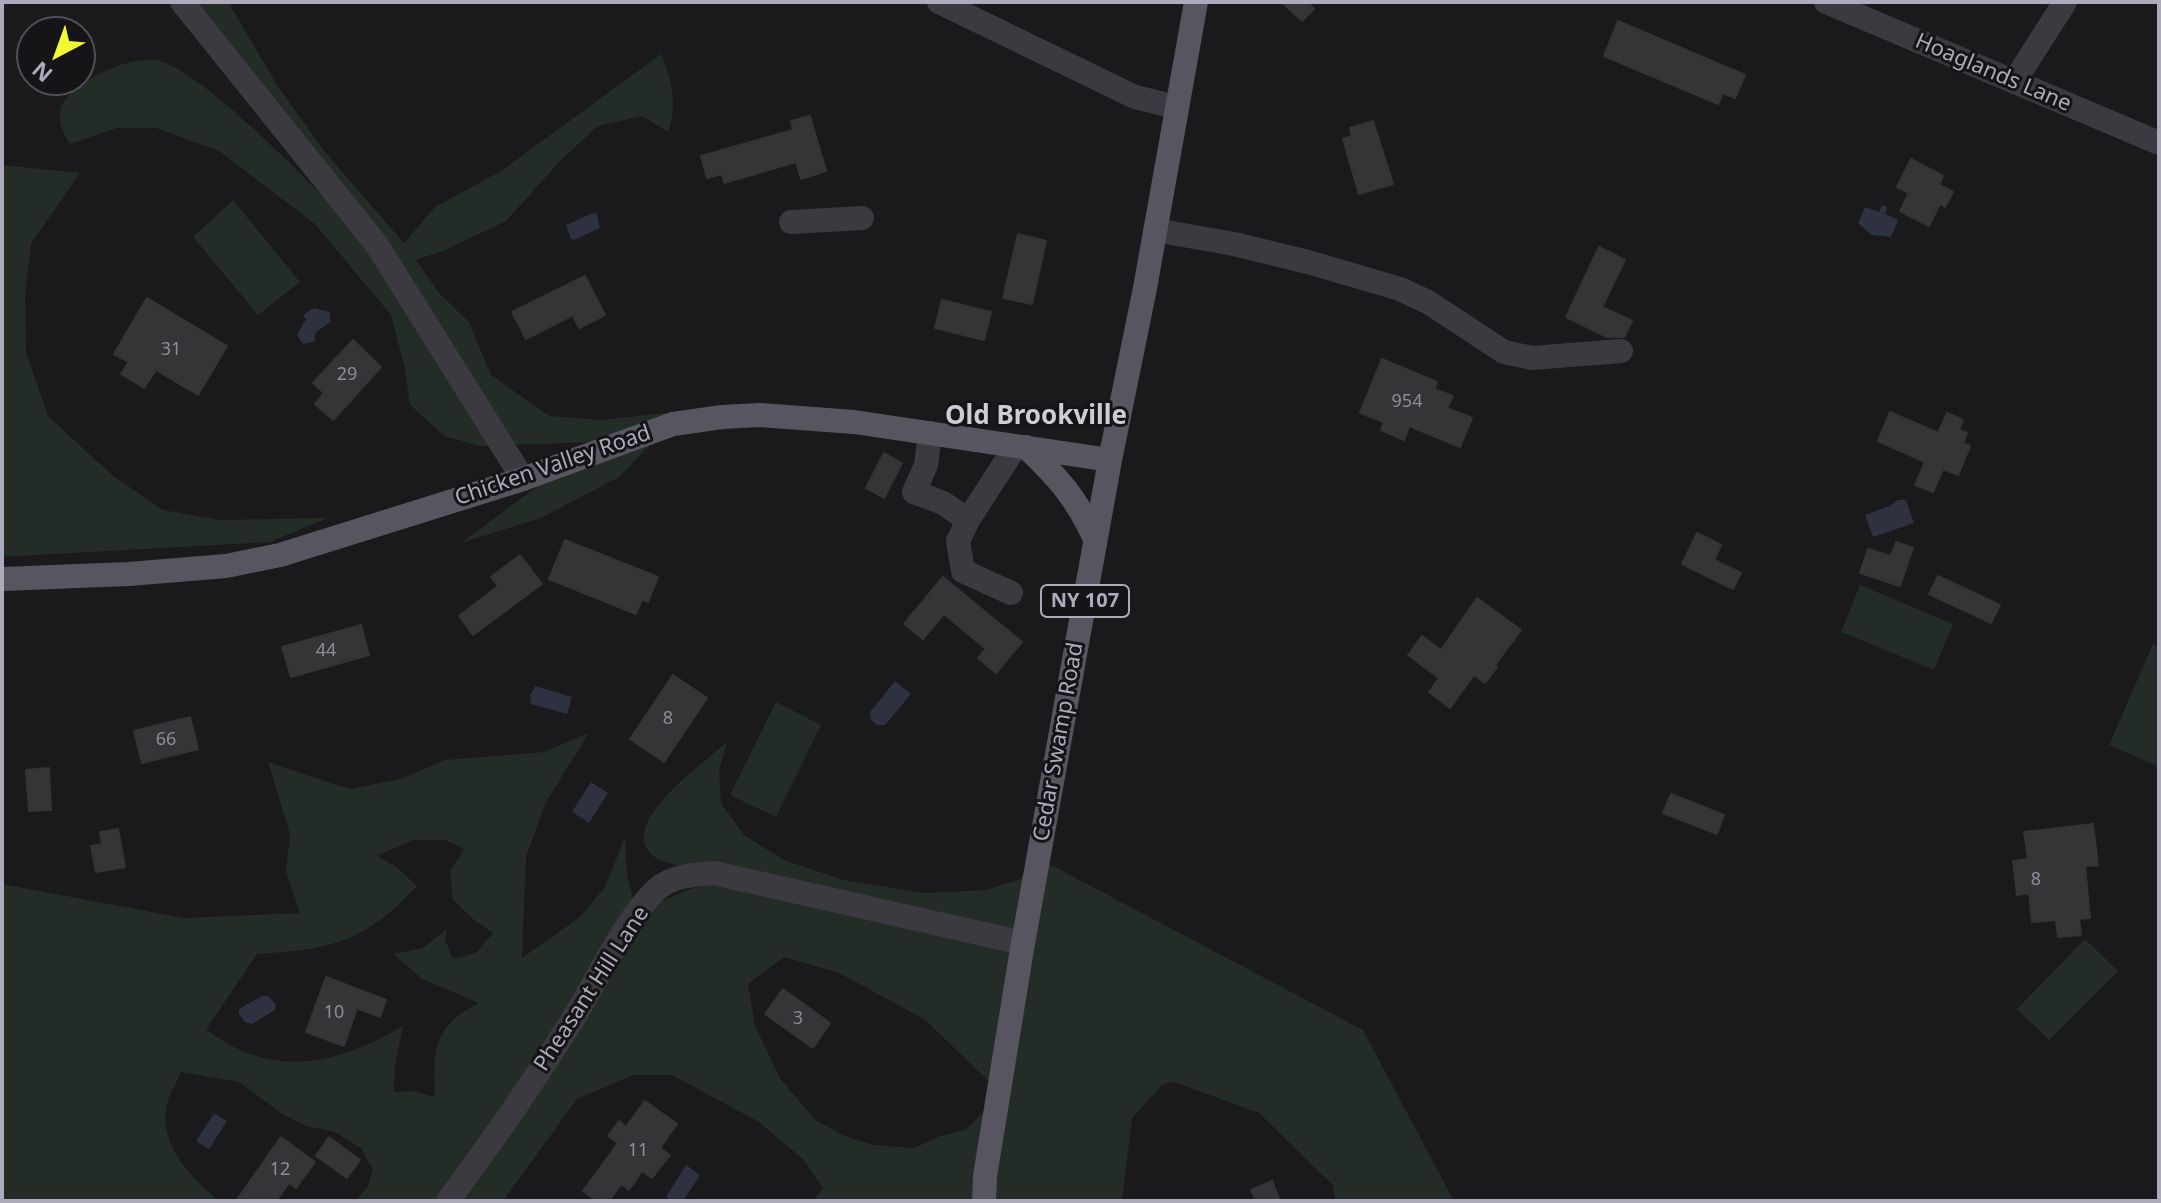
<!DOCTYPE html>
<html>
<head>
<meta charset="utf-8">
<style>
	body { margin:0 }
	#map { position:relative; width:2161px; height:1203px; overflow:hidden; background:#1a191b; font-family:"Noto Sans",sans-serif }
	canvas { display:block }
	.frame { position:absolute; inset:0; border:4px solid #acabbb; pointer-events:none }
	.north { position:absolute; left:16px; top:16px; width:80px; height:80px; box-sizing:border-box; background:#151416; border:2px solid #515058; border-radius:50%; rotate:221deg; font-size:22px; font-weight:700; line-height:32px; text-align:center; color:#acabbb }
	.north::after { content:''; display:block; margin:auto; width:28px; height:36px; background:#f1f933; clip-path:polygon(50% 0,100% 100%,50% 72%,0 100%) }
</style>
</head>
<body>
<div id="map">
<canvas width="2161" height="1203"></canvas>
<div class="frame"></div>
<div class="north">N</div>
</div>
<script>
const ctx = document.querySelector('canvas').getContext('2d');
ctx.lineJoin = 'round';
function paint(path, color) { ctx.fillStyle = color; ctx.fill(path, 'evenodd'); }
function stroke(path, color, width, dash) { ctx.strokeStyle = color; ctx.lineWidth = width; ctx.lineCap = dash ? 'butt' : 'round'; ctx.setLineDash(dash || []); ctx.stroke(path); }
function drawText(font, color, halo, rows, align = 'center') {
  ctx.font = font + ' "Noto Sans",sans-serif'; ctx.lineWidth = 6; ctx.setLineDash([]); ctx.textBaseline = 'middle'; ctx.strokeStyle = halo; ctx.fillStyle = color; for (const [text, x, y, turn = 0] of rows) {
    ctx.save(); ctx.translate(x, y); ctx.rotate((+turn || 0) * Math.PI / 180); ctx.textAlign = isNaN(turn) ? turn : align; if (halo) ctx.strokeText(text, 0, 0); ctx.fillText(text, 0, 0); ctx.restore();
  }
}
paint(new Path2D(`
	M187 2H227L230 5 277 85 325 152 404 243 435 207 501 171 661 54C672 79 678 105 668 132L642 116 598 126 562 159 506 221 443 251 416 260 439 293 469 322 491 375 549 416 602 420 683 411 619 477 541 518 461 543 597 442 480 446 444 436 410 405 405 369 391 315 315 224 219 151 156 128H117L70 144C57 124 54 107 74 90 94 74 128 58 154 60 194 63 303 176 334 208Z
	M2 165 80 173 31 244 25 295 26 352 48 416 112 475 163 510 220 520 328 518 270 542 2 557Z
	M233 200 300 282 258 315 193 237Z
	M1860 585 1953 624 1934 670 1841 632Z
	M2153 644 2159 647V761L2157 766 2109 745Z
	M776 702 821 725 776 817 730 795Z
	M589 733 546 802 526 857 522 958 580 917 605 887 625 837 627 875 634 903 660 902 690 889 711 885C702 879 690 870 680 866 672 863 663 863 656 858 611 827 704 763 727 742L719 771 721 803 744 835 784 860 844 880 925 893 986 890 1021 879 1034 867 978 1201H812L823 1189 804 1160 759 1122 672 1075H633L577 1099 503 1201H355L367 1188 373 1170 361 1148 335 1132 306 1126 284 1115 239 1082 181 1072C177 1082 171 1091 168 1101 156 1143 190 1176 219 1201H2V884L184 918 300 913 286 871 290 834 268 762 349 789 401 779 445 760 544 752ZM413 840H445L464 849 450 872 453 900 473 919 493 933 476 953 453 959 445 939 447 929 423 948 393 954 422 979 479 1003C433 1026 433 1050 435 1097L413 1091 394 1092 395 1066 403 1026C351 1056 297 1076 238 1049 227 1044 217 1037 206 1030L257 954C332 949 364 943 417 886L395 866 377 856ZM784 957 839 973 924 1019 990 1082 994 1102 965 1130 937 1137 915 1148 874 1145 847 1137 817 1121 781 1080 755 1026 748 984Z
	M1038 858 1363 1030 1454 1201H1335L1333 1185 1259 1113 1174 1082 1162 1085 1132 1118 1122 1201H984Z
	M2085 939 2118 971 2049 1040 2017 1009Z`), '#232c27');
paint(new Path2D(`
	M1882 205 1887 207 1885 214 1898 220 1891 237 1872 235 1858 223 1865 207 1879 212Z
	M593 213 597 214 600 228 574 240 571 239 566 225Z
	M314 308 330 312V322L315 333V341L303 344 297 335 306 319 303 315Z
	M1898 500H1906L1914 523 1873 537 1865 515 1890 506Z
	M895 681 911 694 885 725H877L871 720 870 712Z
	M535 686 572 697 567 714 531 704 530 695Z
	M591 782 608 793 589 823 572 812Z
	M262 996H268L276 1004 275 1010 252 1024 245 1022 239 1014V1009Z
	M214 1113 227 1121 209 1149 196 1141Z
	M686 1165 700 1175 683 1201H672L666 1197Z`), '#2e3140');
const building = new Path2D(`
	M1282 2H1307L1314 9 1302 21Z
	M1618 21 1745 75 1735 98 1723 93 1718 104 1604 56Z
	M810 116 826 171 801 179 796 162 724 183 722 174 707 178 701 156 793 130 791 121Z
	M1373 121 1393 184 1359 194 1343 139 1352 136 1350 128Z
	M1911 159 1943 176 1939 185 1953 192 1945 207 1940 204 1929 226 1900 211 1909 193 1897 187Z
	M1018 234 1046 241 1032 304 1003 298Z
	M1599 247 1625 260 1602 307 1632 321 1624 337H1607L1566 317Z
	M585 276 605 315 579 328 573 315 526 339 512 312Z
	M147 298 227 346 198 395 156 370 144 388 121 374 129 362 114 354Z
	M942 300 991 312 984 340 935 328Z
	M353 340 381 367 333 420 315 404 324 393 313 383Z
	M1382 359 1437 382 1434 389 1453 396 1447 408 1472 418 1460 447 1409 426 1404 440 1381 430 1384 422 1360 413Z
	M1890 412 1938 433 1947 413 1963 420 1959 430 1967 433 1963 443 1970 446 1958 475 1943 469 1933 492 1915 485 1925 462 1878 441Z
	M884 453 902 463 884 498 866 488Z
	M1697 533 1721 545 1714 560 1741 573 1733 589 1682 564Z
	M565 540 658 577 648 602 642 599 636 614 549 579Z
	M1896 542 1913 548 1900 586 1860 573 1868 549 1891 556Z
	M520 555 542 584 473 635 459 616 498 586 491 577Z
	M1938 576 2000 605 1991 623 1929 594Z
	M943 577 1022 642 996 673 978 658 986 649 944 614 923 639 904 624Z
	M1477 598 1521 630 1495 665 1497 667 1485 683 1474 675 1450 708 1429 692 1439 678 1408 655 1422 636 1441 650Z
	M361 625 369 655 291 677 282 647Z
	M673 675 707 698 664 762 630 739Z
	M190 717 198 749 142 763 134 731Z
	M49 768 51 810 29 811 26 770Z
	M1671 794 1724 815 1717 834 1663 813Z
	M2093 824 2098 865 2085 866 2090 918 2079 919 2081 935 2058 937 2056 920 2032 922 2029 893 2017 895 2013 861 2028 859 2024 832Z
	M118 829 125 867 96 872 91 846 102 844 100 832Z
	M326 977 386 1000 380 1017 357 1008 344 1046 306 1032Z
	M783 989 830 1023 813 1048 765 1014Z
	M645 1101 677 1124 660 1148 670 1155 652 1178 642 1171 629 1190 621 1184 609 1201H597L583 1191 618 1143 608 1136 619 1121 626 1127Z
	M281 1137 315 1162 296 1188 289 1183 276 1201H236Z
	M329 1137 360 1160 347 1178 316 1156Z
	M1272 1181 1280 1201H1256L1251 1190Z`);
paint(building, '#353437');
stroke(building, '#353337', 2);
stroke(new Path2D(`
	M182 2 377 245 523 479
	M939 2 1135 97 1176 107
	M1826 2 2159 143
	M2014 82 2065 2
	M791 222 862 218
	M1155 230 1234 244 1308 262 1400 289 1428 302 1504 352 1532 358 1621 351
	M930 433 926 465 914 492 943 503 968 520
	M1011 593 963 571 958 541 968 520 1016 446
	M448 1201C492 1142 534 1081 573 1019 594 985 631 908 661 886 677 875 695 875 714 873L1023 943`), '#3b3a41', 24);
stroke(new Path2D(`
	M1026 447C1059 479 1076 497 1095 539
	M2 579 129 574 226 566 280 555 523 479 673 424 722 417 760 415 854 422 1110 460
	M984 1201 985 1176 1023 943 1110 460 1145 288 1196 2`), '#575660', 24);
drawText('18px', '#8e8d9a', null, [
	["31",171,350],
	["29",347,375],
	["954",1407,402],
	["44",326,651],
	["8",668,719],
	["66",166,740],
	["8",2036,880],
	["10",334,1013],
	["3",798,1019],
	["11",638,1151],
	["12",280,1170]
]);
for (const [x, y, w] of [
	[1085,601,88]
]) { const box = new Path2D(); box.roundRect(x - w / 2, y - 16, w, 32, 6); ctx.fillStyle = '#151416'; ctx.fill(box); stroke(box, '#acabbb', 2); }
drawText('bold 20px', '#acabbb', null, [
	["NY 107",1085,601]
]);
drawText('22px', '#acabbb', '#151416', [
	["Hoaglands Lane",1993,73,23],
	["Chicken Valley Road",553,466,-19],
	["Cedar Swamp Road",1059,742,-80],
	["Pheasant Hill Lane",592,989,-57]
]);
drawText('bold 26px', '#cdccd7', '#151416', [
	["Old Brookville",1036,417]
]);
</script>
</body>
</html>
